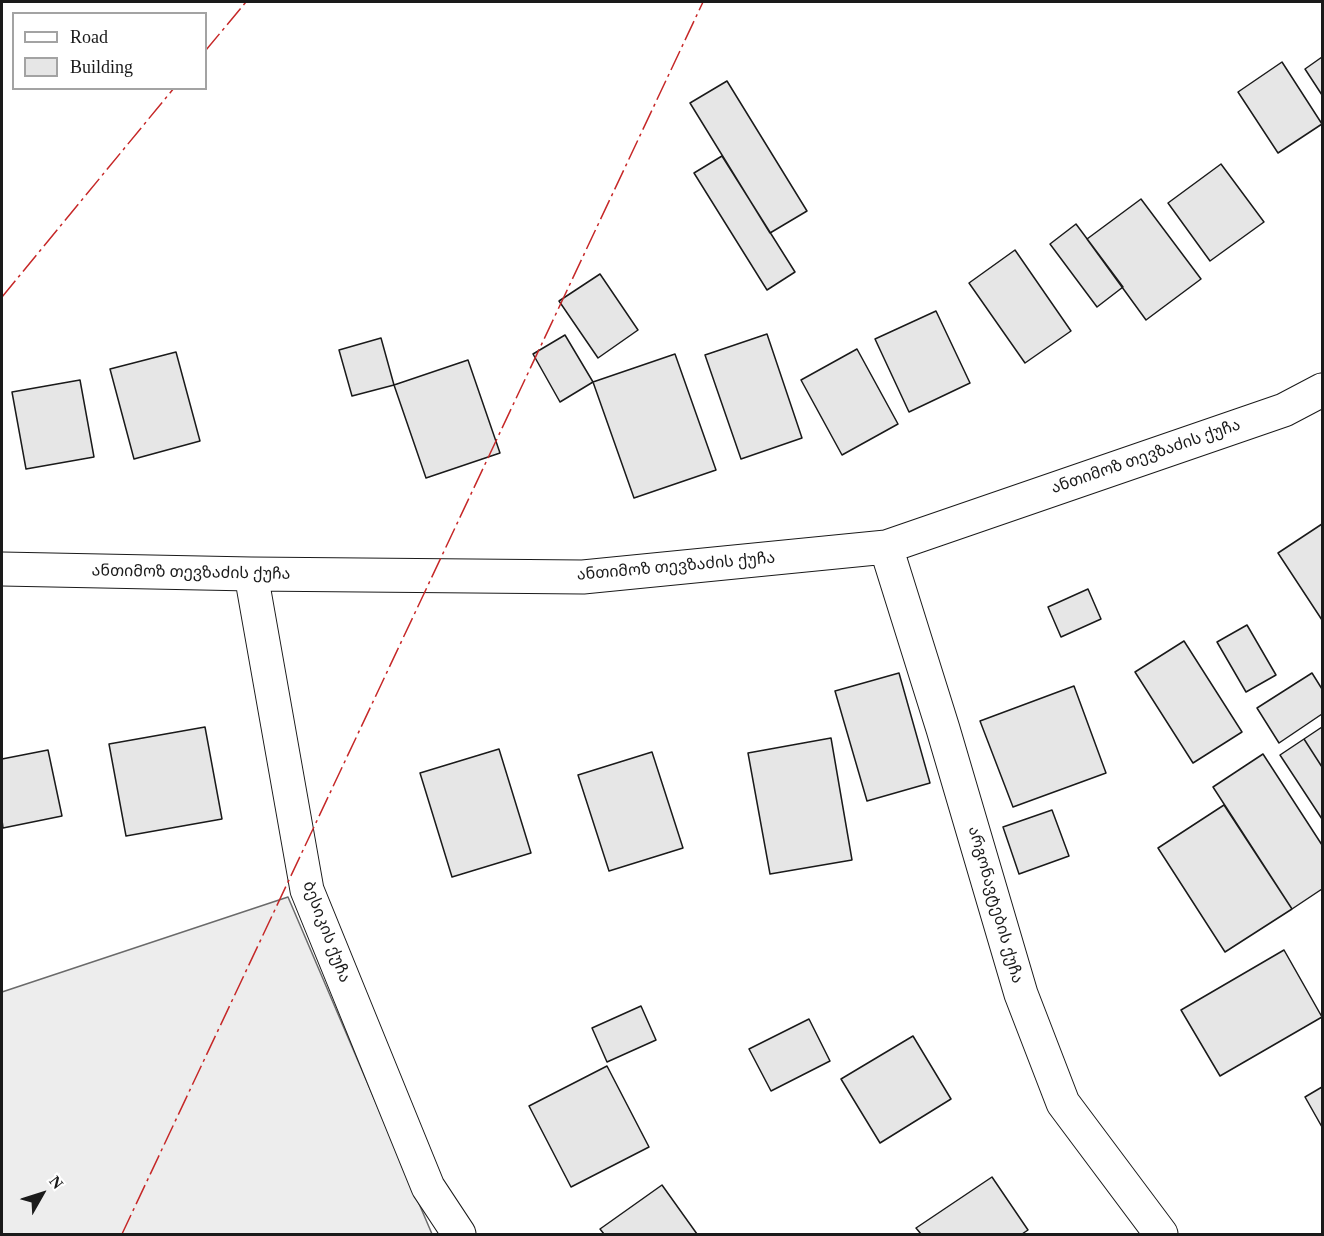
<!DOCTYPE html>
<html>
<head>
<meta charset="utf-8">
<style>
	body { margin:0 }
	#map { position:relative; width:1324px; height:1236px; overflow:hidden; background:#fff; font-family:"Times New Roman",serif }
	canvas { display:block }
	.frame { position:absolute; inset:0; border:3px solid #1a1a1a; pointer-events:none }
	.legend { position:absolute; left:12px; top:12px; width:195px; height:78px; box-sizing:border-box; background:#fff; border:2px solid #a3a3a3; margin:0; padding:8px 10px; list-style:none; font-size:18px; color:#1a1a1a }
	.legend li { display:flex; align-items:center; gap:12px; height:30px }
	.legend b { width:30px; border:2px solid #a3a3a3 }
	.north { position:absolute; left:12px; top:1164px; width:60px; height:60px; -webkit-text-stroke:4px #fff; paint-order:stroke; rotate:51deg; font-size:16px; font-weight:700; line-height:24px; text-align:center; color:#1a1a1a }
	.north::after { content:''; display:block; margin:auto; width:21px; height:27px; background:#1a1a1a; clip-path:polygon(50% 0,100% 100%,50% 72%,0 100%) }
</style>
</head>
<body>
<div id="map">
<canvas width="1324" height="1236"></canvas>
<div class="frame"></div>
<ul class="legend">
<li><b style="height:8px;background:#fff"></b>Road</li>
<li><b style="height:16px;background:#e6e6e6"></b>Building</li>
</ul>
<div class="north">N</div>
</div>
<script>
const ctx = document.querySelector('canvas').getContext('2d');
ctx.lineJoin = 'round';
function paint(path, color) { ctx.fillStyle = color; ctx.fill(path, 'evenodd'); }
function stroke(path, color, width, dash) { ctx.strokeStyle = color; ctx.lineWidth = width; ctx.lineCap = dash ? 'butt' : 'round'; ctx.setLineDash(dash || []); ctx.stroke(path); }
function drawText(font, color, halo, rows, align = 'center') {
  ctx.font = font + ' "Times New Roman","Noto Sans Georgian",serif'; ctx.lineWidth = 4.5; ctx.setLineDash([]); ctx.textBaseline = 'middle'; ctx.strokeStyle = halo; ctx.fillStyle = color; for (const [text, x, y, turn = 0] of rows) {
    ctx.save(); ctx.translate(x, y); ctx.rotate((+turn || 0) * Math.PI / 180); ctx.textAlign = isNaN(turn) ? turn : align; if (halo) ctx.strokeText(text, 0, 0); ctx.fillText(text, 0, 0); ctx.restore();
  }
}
const built = new Path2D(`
	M288 897 432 1234H2V992Z`);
paint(built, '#ededed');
stroke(built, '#6a6a6a', 1.5);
const building = new Path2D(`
	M1322 57V95L1305 69Z
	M1282 62 1322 124 1278 153 1238 92Z
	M727 81 807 211 770 233 690 103Z
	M722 156 795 272 767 290 694 173Z
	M1221 164 1264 222 1210 261 1168 203Z
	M1141 199 1201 279 1146 320 1087 239Z
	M1076 224 1123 287 1097 307 1050 244Z
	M1015 250 1071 331 1025 363 969 283Z
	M600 274 638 330 598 358 559 301Z
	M936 311 970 383 909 412 875 339Z
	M767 334 802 438 741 459 705 355Z
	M565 335 593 382 560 402 533 354Z
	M381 338 394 385 352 396 339 350Z
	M857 349 898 424 842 455 801 380Z
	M176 352 200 441 134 459 110 369Z
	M675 354 716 470 634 498 593 382Z
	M468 360 500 453 426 478 394 385Z
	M80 380 94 457 26 469 12 392Z
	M1322 524V620L1278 553Z
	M1088 589 1101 619 1061 637 1048 607Z
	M1247 625 1276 675 1246 692 1217 642Z
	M1184 641 1242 732 1193 763 1135 672Z
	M899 673 930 783 867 801 835 691Z
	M1312 673 1322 689V714L1279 743 1257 708Z
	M1074 686 1106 773 1013 807 980 721Z
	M205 727 222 819 126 836 109 744Z
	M1322 727V767L1304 739Z
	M831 738 852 860 770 874 748 753Z
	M1304 739 1322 767V819L1280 755Z
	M499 749 531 853 452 877 420 773Z
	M48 750 62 816 3 828 2 820V759Z
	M652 752 683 848 609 871 578 775Z
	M1263 754 1322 845V889L1292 909 1213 787Z
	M1224 805 1292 909 1225 952 1158 848Z
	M1052 810 1069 856 1019 874 1003 827Z
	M1284 950 1322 1017 1220 1076 1181 1010Z
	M641 1006 656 1040 607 1062 592 1028Z
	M809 1019 830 1061 771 1091 749 1049Z
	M913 1036 951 1099 880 1143 841 1079Z
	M607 1066 649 1147 571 1187 529 1106Z
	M1322 1087V1127L1305 1097Z
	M992 1177 1028 1230 1022 1234H921L916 1228Z
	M662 1185 697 1234H604L600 1229Z`);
paint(building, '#e6e6e6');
stroke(building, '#1a1a1a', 1.5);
const minor = new Path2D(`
	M886 547 943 729 1021 994 1063 1103 1161 1234
	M2 569 251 574 583 577 886 547 1284 410 1322 390
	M251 574 307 890 428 1187 459 1234`);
stroke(minor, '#1a1a1a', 35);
stroke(minor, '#fff', 33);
stroke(new Path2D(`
	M206 50 246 2
	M2 297 174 88
	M122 1234 703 2`), '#c62828', 1.5, [21, 4.5, 3, 4.5]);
drawText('16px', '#1a1a1a', '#fff', [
	["ანთიმოზ თევზაძის ქუჩა",1146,457,-19],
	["ანთიმოზ თევზაძის ქუჩა",676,567,-5],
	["ანთიმოზ თევზაძის ქუჩა",191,573,1],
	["არგონავტების ქუჩა",995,905,74],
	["ბესიკის ქუჩა",326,932,69]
]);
</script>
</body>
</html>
